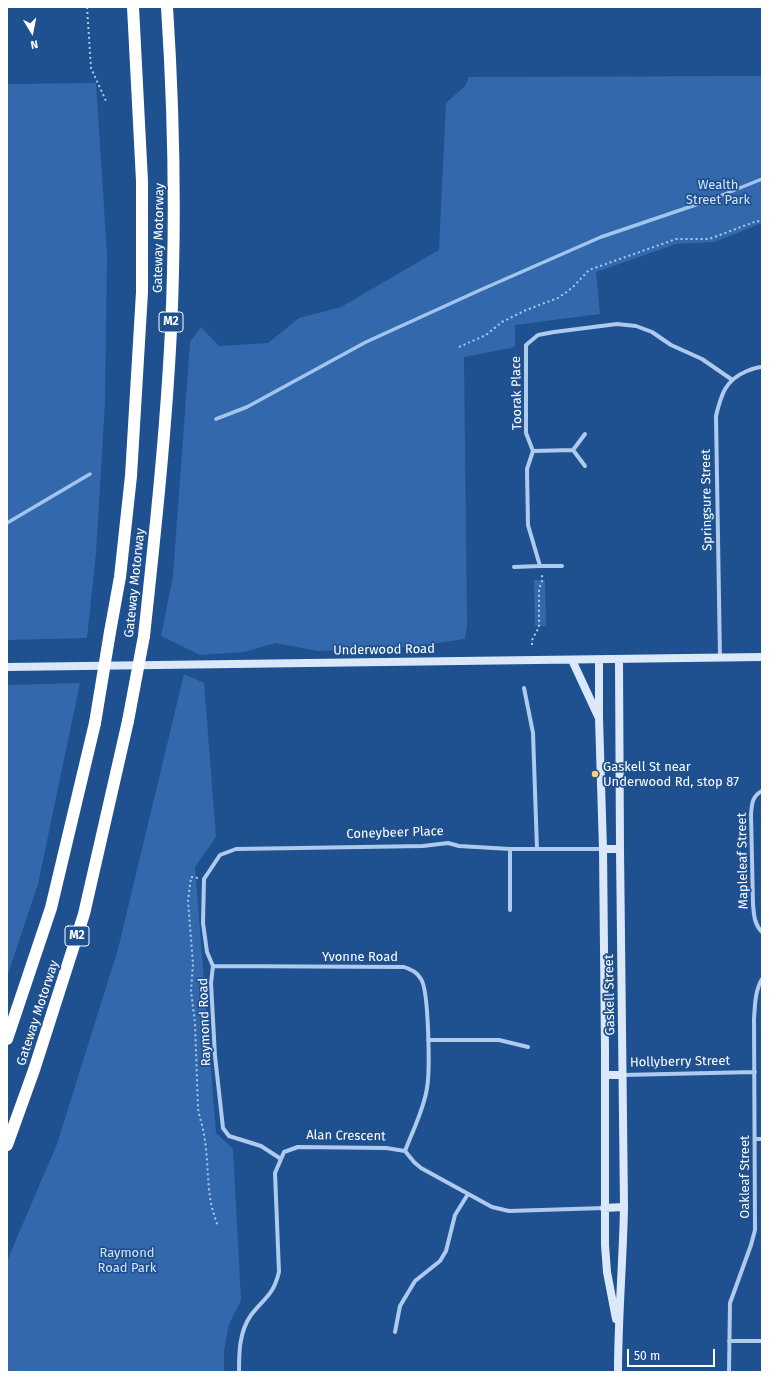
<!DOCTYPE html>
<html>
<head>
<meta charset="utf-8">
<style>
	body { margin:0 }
	#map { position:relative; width:769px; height:1379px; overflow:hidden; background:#1f508f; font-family:"Fira Sans",sans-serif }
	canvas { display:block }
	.frame { position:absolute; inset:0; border:8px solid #fff; pointer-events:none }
	.north { position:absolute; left:12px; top:12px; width:40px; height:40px; -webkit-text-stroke:3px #1f508f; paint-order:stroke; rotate:170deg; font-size:11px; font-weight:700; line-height:16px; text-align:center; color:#fff }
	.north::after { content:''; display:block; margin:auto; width:14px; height:18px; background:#fff; clip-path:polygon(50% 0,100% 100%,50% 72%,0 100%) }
	.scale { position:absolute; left:627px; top:1349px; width:88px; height:18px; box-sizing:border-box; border:2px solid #fff; border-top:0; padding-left:5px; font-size:12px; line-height:14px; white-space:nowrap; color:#fff; -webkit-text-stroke:3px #1f508f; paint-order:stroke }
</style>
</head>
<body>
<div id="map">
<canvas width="769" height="1379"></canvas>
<div class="frame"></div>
<div class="north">N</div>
<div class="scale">50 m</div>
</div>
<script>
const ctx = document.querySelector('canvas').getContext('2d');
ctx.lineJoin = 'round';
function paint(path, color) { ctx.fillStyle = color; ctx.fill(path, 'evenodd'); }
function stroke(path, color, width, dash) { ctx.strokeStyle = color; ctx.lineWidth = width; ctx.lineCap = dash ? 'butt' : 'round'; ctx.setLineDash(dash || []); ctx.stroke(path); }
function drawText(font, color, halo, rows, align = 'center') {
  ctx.font = font + ' "Fira Sans",sans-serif'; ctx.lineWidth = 3.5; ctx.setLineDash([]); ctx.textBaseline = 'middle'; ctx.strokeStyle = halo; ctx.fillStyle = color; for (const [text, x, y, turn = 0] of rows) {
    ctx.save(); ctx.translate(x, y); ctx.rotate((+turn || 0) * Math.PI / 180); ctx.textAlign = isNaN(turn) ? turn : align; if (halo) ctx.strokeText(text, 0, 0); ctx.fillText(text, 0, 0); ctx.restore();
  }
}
paint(new Path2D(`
	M762 76V223L715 242 676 244 596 272 600 314 515 325V347L464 357 467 625 465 639 410 647 318 651 275 643 244 652 200 655 161 636 173 576 190 342 201 327 219 346 268 343 299 318 341 307 439 250 446 103 465 86 469 77Z
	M96 83 107 254 105 403 96 553 87 638 7 640V84Z
	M534 580H545L546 626H535Z
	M184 674 204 683 216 837 195 867 216 1133 233 1149 241 1300 229 1324 224 1351V1372H7V1261L57 1144 118 949Z
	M80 683 38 884 7 977V685Z`), '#3369ac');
stroke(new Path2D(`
	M216 419 247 407 366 342 478 291 601 237 710 200 762 179
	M7 523 90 474`), '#a2c5ee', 3.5);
stroke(new Path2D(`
	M87 7 91 68 106 101
	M459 347 486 335 502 322 526 310 558 298 572 288 589 270 676 239H709L757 221 762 222
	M532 645V640L539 627V589L542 581V573
	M198 878 191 877 188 901 193 964 191 991 195 1023 198 1108C199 1117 203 1126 204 1135 208 1156 207 1177 210 1197 211 1207 215 1217 218 1227`), '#aecaed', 2, [2, 3]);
stroke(new Path2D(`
	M573 450 585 434
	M573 450 585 466
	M533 451 573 450
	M562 566H540L528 525 527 469 533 451 526 433V345L538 335 554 332 617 324 636 326 652 332 671 345 702 359 731 379
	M514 567 540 566
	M720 658 716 416C721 395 725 380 747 371 752 369 757 367 762 367
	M524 688 533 733 537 849
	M762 791C752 796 752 804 751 814L753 904C754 915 754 924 762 932
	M510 849V910
	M213 966 404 967C412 970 417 972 421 979 429 991 430 1071 427 1088 424 1109 413 1130 405 1151
	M428 1040H499L528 1047
	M622 1075 755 1072
	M755 1139H762
	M281 1159 261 1146 229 1136 223 1128 215 1056 211 983 213 966 207 952 203 923 204 879 220 855 236 849 423 846 448 843 459 846 510 849H603
	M395 1332 400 1306 415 1281 440 1261 446 1251 455 1215 468 1194
	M729 1341H762
	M239 1372C239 1353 239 1332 251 1315 265 1297 273 1296 279 1272L275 1173 284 1152 298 1147 386 1148 405 1151 414 1162 421 1168 492 1207 509 1211 604 1208
	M729 1372 730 1303 751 1245 755 1230 754 1019C755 1005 755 991 762 979`), '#aecaed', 4);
stroke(new Path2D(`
	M572 660 598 716
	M599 660V718L603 849 605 1051V1245L607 1272 616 1319
	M7 667 762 657
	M603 849H620
	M606 1075H622
	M604 1208 624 1207
	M618 1372C618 1317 623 1262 624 1207L620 849 619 660`), '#dbe8f9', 8);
stroke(new Path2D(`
	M110 632 120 577 131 476 142 292V181L133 7
	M144 636C155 534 166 432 171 330 176 222 174 114 167 7
	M7 1039 51 908 95 723
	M7 1145 34 1070 84 914 128 721`), '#fff', 12);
stroke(new Path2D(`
	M128 721 144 636
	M95 723 110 632`), '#fff', 12);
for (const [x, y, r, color] of [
	[595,774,4,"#fad26f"]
]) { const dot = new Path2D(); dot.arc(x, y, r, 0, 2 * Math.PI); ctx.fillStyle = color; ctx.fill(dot); stroke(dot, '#1f508f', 1.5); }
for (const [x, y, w] of [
	[171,322,24],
	[77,936,24]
]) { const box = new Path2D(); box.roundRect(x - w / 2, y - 10, w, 20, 3); ctx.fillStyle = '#1f508f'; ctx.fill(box); stroke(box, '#fff', 1); }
drawText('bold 12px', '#fff', null, [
	["M2",171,322],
	["M2",77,936]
]);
drawText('13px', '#d4e5f9', '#1f508f', [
	["Wealth",718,185],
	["Street Park",718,200],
	["Raymond",127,1253],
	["Road Park",127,1268]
]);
drawText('13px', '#fff', '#1f508f', [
	["Gateway Motorway",159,238,-89],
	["Toorak Place",517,393,-91],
	["Springsure Street",707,500,-91],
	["Gateway Motorway",135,583,-84],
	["Underwood Road",384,650,-1],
	["Coneybeer Place",395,833,-2],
	["Mapleleaf Street",743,861,-91],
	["Yvonne Road",360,957],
	["Gaskell Street",610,995,-91],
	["Gateway Motorway",38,1013,-72],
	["Raymond Road",205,1022,-92],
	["Hollyberry Street",680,1062,-1],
	["Alan Crescent",346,1136,1],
	["Oakleaf Street",745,1177,-90]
]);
drawText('13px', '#fff', '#1f508f', [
	["Gaskell St near",603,767],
	["Underwood Rd, stop 87",603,782]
], 'left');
</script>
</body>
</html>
